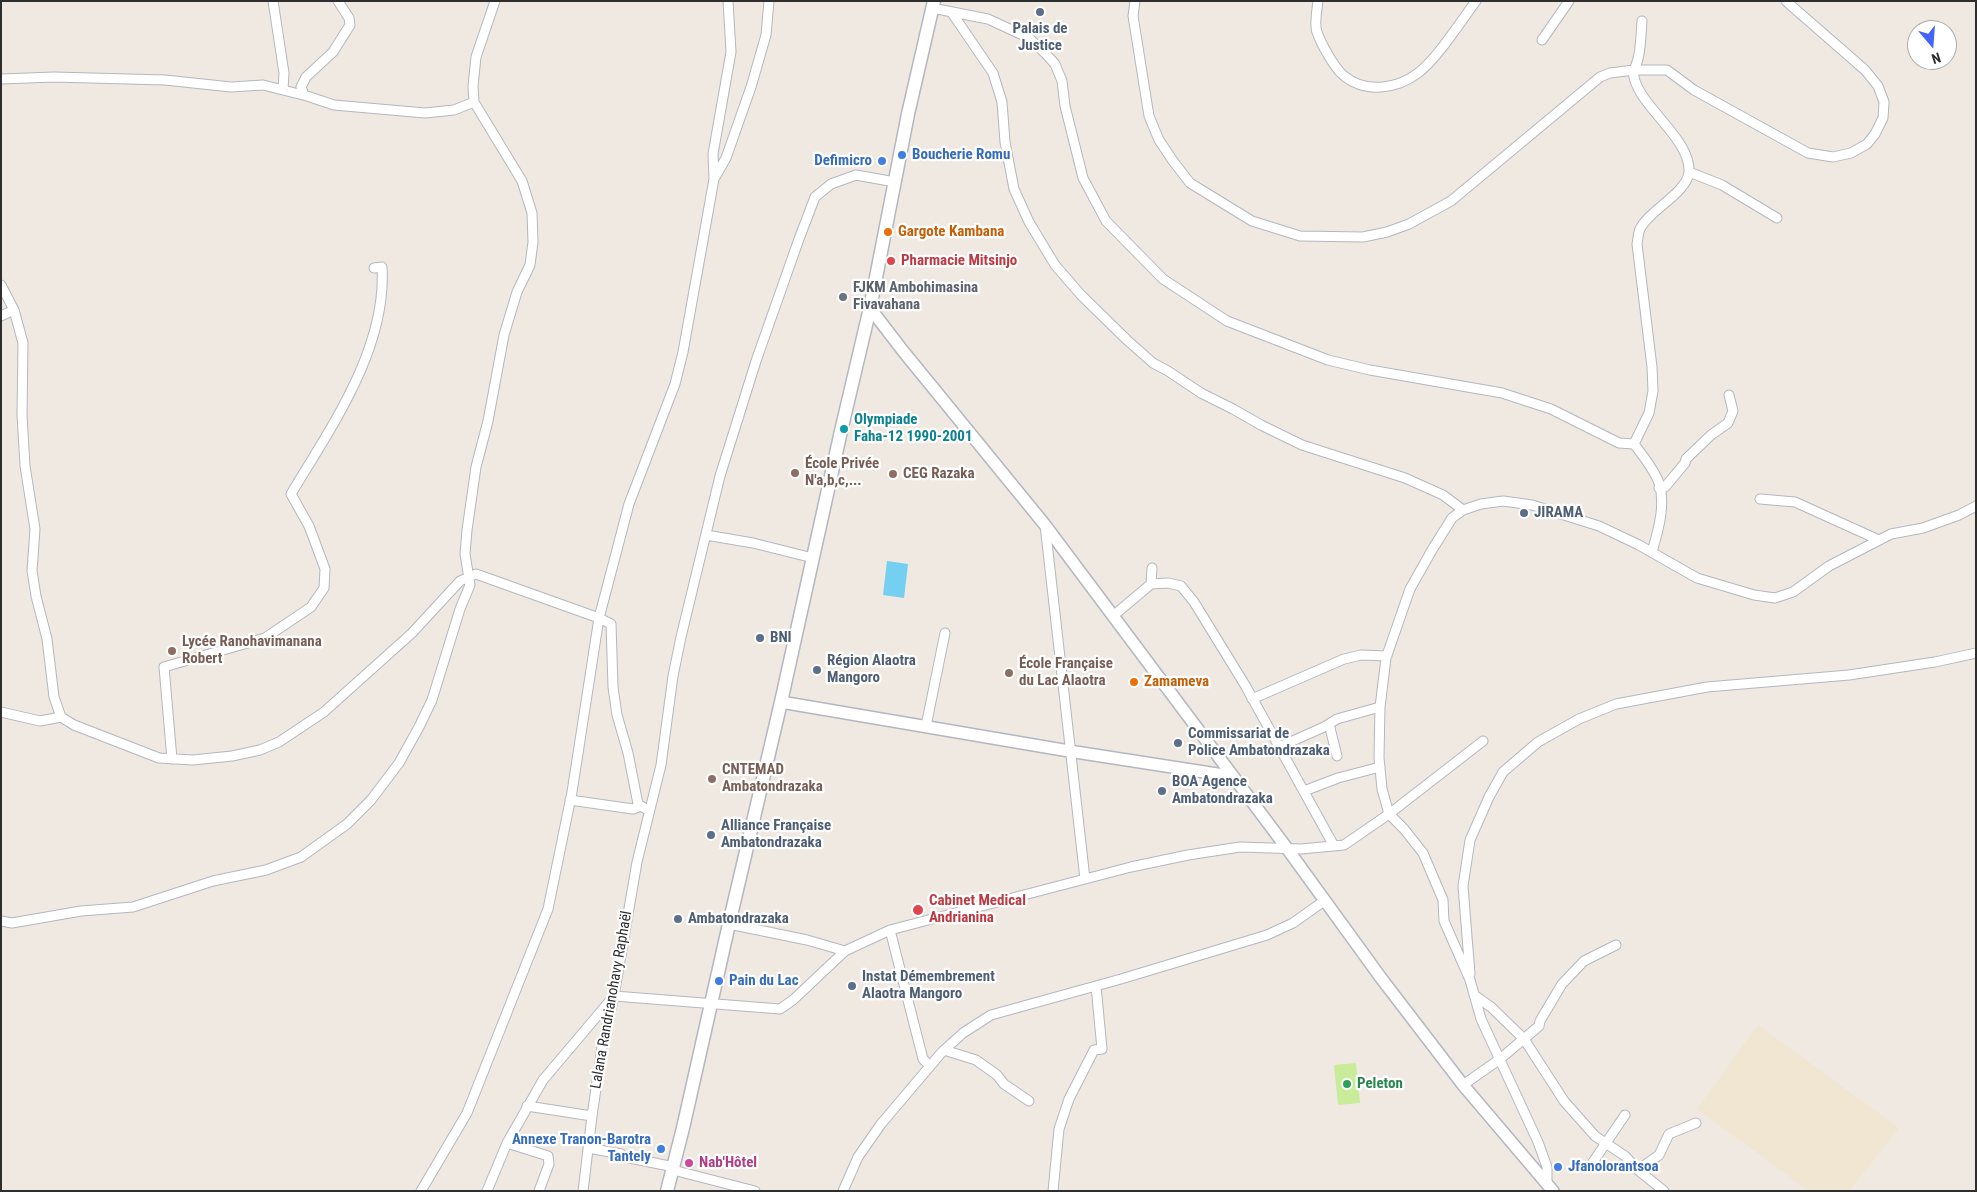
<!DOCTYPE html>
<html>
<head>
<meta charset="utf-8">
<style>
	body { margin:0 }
	#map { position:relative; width:1977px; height:1192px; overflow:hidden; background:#efe9e1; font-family:"Roboto Condensed",sans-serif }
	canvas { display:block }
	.frame { position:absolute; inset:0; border:2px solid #2e2e2e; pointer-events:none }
	.north { position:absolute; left:1907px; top:20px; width:50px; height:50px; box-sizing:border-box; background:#fff; border:1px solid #ababab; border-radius:50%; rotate:162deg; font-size:14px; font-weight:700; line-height:20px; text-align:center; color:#2e2e2e }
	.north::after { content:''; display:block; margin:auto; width:18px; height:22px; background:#4264fb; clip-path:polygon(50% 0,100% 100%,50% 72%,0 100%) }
</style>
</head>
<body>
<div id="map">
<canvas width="1977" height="1192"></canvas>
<div class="frame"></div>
<div class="north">N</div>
</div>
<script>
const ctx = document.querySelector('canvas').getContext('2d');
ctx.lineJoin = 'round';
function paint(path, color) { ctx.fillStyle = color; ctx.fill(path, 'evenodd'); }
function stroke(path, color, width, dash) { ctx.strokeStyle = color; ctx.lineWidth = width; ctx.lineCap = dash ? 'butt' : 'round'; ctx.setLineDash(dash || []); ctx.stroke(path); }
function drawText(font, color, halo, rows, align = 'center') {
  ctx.font = font + ' "Roboto Condensed",sans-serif'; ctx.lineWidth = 4.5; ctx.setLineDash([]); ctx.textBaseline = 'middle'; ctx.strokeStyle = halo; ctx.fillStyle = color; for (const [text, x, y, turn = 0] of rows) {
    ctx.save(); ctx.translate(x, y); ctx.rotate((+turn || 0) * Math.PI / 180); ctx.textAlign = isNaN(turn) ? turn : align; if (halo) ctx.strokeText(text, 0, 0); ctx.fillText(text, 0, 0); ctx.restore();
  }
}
paint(new Path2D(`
	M1758 1025 1899 1128 1849 1191H1809L1697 1109Z`), '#f0e6d1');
paint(new Path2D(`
	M1356 1063 1360 1103 1338 1105 1334 1065Z`), '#c9ec9a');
paint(new Path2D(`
	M887 561 908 564 904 598 883 595Z`), '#75cff0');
const minor = new Path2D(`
	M273 1 284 73 283 90
	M1135 1 1133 16 1149 116 1159 140 1173 161 1190 183 1252 221 1300 236 1363 237 1387 232 1409 224 1451 201 1600 77 1610 73 1634 70H1667L1694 90 1808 153 1833 157 1851 153 1867 144 1875 134 1883 118 1884 102 1878 86 1865 70 1786 1
	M1318 1C1317 10 1314 24 1317 32 1321 44 1334 67 1343 75 1365 94 1397 89 1418 73 1437 59 1461 21 1476 1
	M932 8 988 19 1029 38 1045 53 1055 64 1062 81 1065 106 1083 178 1106 221 1163 279 1227 321 1328 360 1370 370 1502 393 1551 409 1619 443 1634 444
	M952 13 993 73 1002 102 1005 142 1014 189 1029 222 1055 265 1081 295 1127 340 1153 363 1168 371 1201 393 1233 409 1261 425 1302 445 1405 478 1443 495 1463 510
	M1542 40 1569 1
	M1 79 54 77 165 80 231 87 263 85 307 96 334 105 425 113 454 110 474 102
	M304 95 301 87 306 77 333 52 350 25 349 18 338 1
	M1689 172 1722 185 1777 218
	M714 179 713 154 731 52 728 1
	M1 285 14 310 23 343 22 415 25 466 35 529 32 571 36 596 47 639 54 697 61 717 74 725 159 758 193 760 232 756 260 750 279 742 324 712 412 633 460 581 476 574 599 618 611 624 613 687 617 715 628 753 638 804 649 811
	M1 316 14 310
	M1634 444 1649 413 1653 391 1652 367 1637 244C1638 240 1638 233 1640 229 1649 210 1687 193 1689 172 1691 139 1640 107 1634 77 1633 70 1636 66 1638 59 1641 47 1641 33 1642 21
	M1634 444C1643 456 1654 469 1659 483 1666 505 1658 531 1652 552
	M1659 488 1665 487 1685 463 1686 459 1711 435 1728 423 1733 411 1729 395
	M1760 499 1795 502 1879 540
	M1045 525 1085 879
	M706 535 753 543 813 558
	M1151 584 1168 583 1181 586 1194 602 1245 685 1334 846
	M1113 616 1151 584 1152 568
	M1252 699 1344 659 1361 655 1387 656
	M1 712 40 721 61 717
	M1329 724 1337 756
	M926 726 945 633
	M1279 747 1324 727 1337 719 1380 707
	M172 759 164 667 265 638 311 607 324 588 325 569 309 526 291 494C331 427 387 349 382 267L374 268
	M1304 791 1338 778 1380 767
	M570 800 633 809 641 806
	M1 921 12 923 81 911 133 907 213 881 266 870 301 857 347 824 371 800 399 763 419 727 432 700 460 609 470 585 465 554 467 530 476 467 488 421 504 335 517 292 530 265 533 242 532 213 522 181 474 102 473 86 476 57 495 1
	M729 924 807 940 845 951 890 930 1131 867 1188 855 1240 847 1301 849 1344 845 1389 814 1483 741
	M890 930 923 1059 930 1066
	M1470 974 1463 886 1470 840 1489 797 1503 772 1538 742 1579 719 1616 704 1707 687 1849 675 1935 662 1976 653
	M1474 995 1491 1007 1524 1039 1564 1101 1595 1136 1625 1156 1638 1170 1664 1191
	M944 1050 976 1060 997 1075 1004 1084 1029 1101
	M1463 1085 1500 1059 1539 1026 1540 1021 1562 984 1584 961 1616 945
	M527 1106 592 1116
	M507 1143 548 1156 549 1164 539 1191
	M588 1148 621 1154 625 1157 669 1166 673 1170 755 1191
	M1593 1162 1625 1115
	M1638 1170 1659 1155 1669 1134 1696 1123
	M1547 1182V1167L1538 1142 1481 1019 1470 980 1444 921 1443 900 1423 853 1404 829 1389 814 1382 789 1379 758 1380 707 1386 658 1410 589 1432 550 1452 518 1463 510 1481 504 1503 501 1532 505 1599 526 1639 545 1697 578 1754 595 1775 598 1793 592 1829 566 1891 534 1923 528 1959 515 1976 506
	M421 1191 467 1113 548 909 572 792 599 618 629 504 675 384 683 352 714 179 726 158 751 87 766 35 769 1
	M487 1191 507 1143 543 1080 614 996 780 1009 793 1000 845 951
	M583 1191 592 1116 602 1047 614 996 637 862 661 765 673 676 681 637 720 476 756 361 799 239 815 197 831 184 856 175 895 182
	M843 1191 858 1157 881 1124 942 1052 963 1033 991 1015 1121 979 1267 935 1293 923 1324 901
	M1053 1191 1059 1129 1069 1099 1094 1050 1102 1049 1096 986`);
const tertiary = new Path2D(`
	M870 308 903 351 1045 525 1286 847 1381 978 1463 1085 1553 1191
	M781 702 1069 751 1230 776`);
const secondary = new Path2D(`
	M667 1191 683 1128 729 924 781 702 841 431 870 308 908 114 934 1`);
stroke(minor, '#b4b7c1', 11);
stroke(tertiary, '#b4b7c1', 14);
stroke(secondary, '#b4b7c1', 15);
stroke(minor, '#fff', 9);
stroke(tertiary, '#fff', 11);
stroke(secondary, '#fff', 12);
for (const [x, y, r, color] of [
	[1040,12,5,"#5c6f8a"],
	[902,155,5,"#3f7fe0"],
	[882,161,5,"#3f7fe0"],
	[888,232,5,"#e8710a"],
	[891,261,5,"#e0444e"],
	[843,297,5,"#6b7280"],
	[844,429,5,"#0f9aa8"],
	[795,473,5,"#8d6e63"],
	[893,474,5,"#8d6e63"],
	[1524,513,5,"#5c6f8a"],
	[760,638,5,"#5c6f8a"],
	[172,651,5,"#8d6e63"],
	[817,670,5,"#5c6f8a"],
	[1009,673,5,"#8d6e63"],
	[1134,682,5,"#e8710a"],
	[1178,743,5,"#5c6f8a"],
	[712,779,5,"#8d6e63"],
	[1162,791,5,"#5c6f8a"],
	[711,835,5,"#5c6f8a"],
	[918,910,6,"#e0444e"],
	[678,919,5,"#5c6f8a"],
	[719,981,5,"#3f7fe0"],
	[852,986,5,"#5c6f8a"],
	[1347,1084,5,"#2e9e5b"],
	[661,1149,5,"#3f7fe0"],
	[689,1163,5,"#d1479c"],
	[1558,1167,5,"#3f7fe0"]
]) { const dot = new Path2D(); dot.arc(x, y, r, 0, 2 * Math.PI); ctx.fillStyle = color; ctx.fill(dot); stroke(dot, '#fff', 2); }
drawText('bold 15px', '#4e5e75', '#fff', [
	["Palais de",1040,29,"center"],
	["Justice",1040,46,"center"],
	["JIRAMA",1534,513],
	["BNI",770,638],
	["Région Alaotra",827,661],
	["Mangoro",827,678],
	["Commissariat de",1188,734],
	["Police Ambatondrazaka",1188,751],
	["BOA Agence",1172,782],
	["Ambatondrazaka",1172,799],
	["Alliance Française",721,826],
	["Ambatondrazaka",721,843],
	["Ambatondrazaka",688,919],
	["Instat Démembrement",862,977],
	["Alaotra Mangoro",862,994]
], 'left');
drawText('bold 15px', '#366cbe', '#fff', [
	["Boucherie Romu",912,155],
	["Defimicro",872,161,"right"],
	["Pain du Lac",729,981],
	["Annexe Tranon-Barotra",651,1140,"right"],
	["Tantely",651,1157,"right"],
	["Jfanolorantsoa",1568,1167]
], 'left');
drawText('bold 15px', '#c56008', '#fff', [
	["Gargote Kambana",898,232],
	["Zamameva",1144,682]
], 'left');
drawText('bold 15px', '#be3a42', '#fff', [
	["Pharmacie Mitsinjo",901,261],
	["Cabinet Medical",929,901],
	["Andrianina",929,918]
], 'left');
drawText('bold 15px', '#5b616d', '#fff', [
	["FJKM Ambohimasina",853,288],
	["Fivavahana",853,305]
], 'left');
drawText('bold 15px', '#0d838f', '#fff', [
	["Olympiade",854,420],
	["Faha-12 1990-2001",854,437]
], 'left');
drawText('bold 15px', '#785e54', '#fff', [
	["École Privée",805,464],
	["N'a,b,c,...",805,481],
	["CEG Razaka",903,474],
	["Lycée Ranohavimanana",182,642],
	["Robert",182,659],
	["École Française",1019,664],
	["du Lac Alaotra",1019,681],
	["CNTEMAD",722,770],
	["Ambatondrazaka",722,787]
], 'left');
drawText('15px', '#2e2e2e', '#fff', [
	["Lalana Randrianohavy Raphaël",612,1000,-80]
]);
drawText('bold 15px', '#27864d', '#fff', [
	["Peleton",1357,1084]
], 'left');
drawText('bold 15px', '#b23c85', '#fff', [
	["Nab'Hôtel",699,1163]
], 'left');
</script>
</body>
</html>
